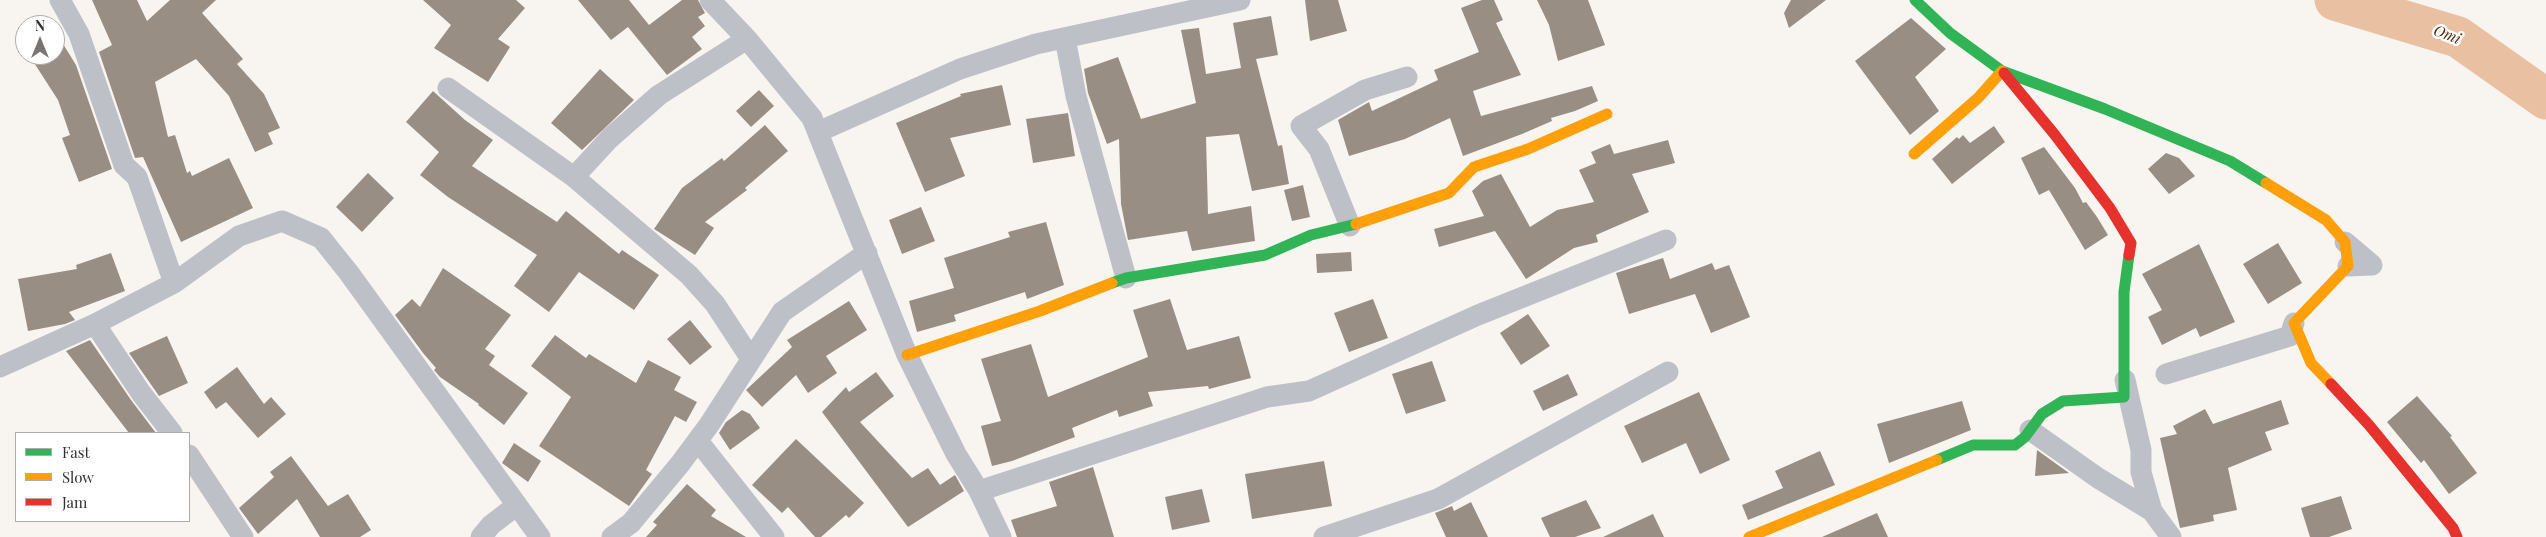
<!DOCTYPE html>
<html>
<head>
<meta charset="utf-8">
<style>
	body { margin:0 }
	#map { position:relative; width:2546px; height:537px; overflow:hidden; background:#f8f4f0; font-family:"Playfair Display",serif }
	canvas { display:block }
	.legend { position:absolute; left:15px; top:432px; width:175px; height:90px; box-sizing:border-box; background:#fff; border:1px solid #adacab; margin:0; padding:6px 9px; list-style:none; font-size:15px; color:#322f2d }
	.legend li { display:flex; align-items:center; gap:10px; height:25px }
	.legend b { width:25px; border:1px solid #adacab }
	.north { position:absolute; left:15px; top:15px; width:50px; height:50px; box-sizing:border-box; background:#fff; border:1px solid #adacab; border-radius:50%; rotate:0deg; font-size:14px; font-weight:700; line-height:20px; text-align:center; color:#322f2d }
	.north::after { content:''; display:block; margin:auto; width:18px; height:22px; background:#777471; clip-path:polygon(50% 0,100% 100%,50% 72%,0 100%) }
</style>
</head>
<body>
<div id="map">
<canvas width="2546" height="537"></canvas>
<ul class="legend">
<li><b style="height:6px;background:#30b455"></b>Fast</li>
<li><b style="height:6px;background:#ff9f0a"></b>Slow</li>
<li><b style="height:6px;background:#e5322d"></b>Jam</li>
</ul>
<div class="north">N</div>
</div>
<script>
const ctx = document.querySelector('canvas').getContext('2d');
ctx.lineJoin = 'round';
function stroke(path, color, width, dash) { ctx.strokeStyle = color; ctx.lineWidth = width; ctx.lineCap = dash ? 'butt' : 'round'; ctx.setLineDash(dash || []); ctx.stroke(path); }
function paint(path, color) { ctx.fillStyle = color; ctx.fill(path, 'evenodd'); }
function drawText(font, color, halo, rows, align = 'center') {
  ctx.font = font + ' "Playfair Display",serif'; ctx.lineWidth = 5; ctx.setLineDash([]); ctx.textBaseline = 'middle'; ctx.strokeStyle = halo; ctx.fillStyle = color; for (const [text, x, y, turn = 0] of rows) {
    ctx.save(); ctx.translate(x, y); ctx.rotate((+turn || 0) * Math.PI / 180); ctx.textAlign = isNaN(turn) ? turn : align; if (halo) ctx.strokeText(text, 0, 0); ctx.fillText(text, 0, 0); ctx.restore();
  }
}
stroke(new Path2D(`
	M2335 0 2458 37 2546 99`), '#eac0a2', 41);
paint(new Path2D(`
	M92 0H137L147 21 170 0H216L202 13 243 59 237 64 264 94 280 128 268 133 273 144 255 152 229 96 196 59 155 82 168 137 175 135 187 173 190 171 192 176 229 158 253 208 181 242 143 157 135 158 99 52 112 45Z
	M423 0H516L525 8 498 39 510 47 488 82 434 48 451 25Z
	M578 0H629L649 25 682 0H698L705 13 698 17 705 26 692 37 702 49 667 75 628 27 611 40Z
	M1305 0H1338L1347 31 1310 41Z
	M1482 0H1494L1503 20 1496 23 1521 75 1473 91 1481 116 1592 86 1598 101 1575 111 1551 118 1552 121 1522 134 1463 156 1450 118 1405 139 1349 156 1338 120 1369 102 1372 111 1438 80 1434 70 1479 52 1461 8Z
	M1537 0H1588L1605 45 1558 61 1549 25Z
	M1791 0H1826L1789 28 1784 13Z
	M1271 16 1278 55 1256 59 1278 146 1282 145 1289 184 1252 191 1239 134 1206 137 1208 214 1251 206 1255 241 1192 251 1187 231 1128 240 1121 204 1119 139 1107 144 1088 93 1084 69 1118 57 1141 119 1196 103 1181 30 1199 28 1206 74 1241 68 1233 23Z
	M1911 18 1946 49 1915 77 1939 111 1910 135 1855 61Z
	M55 31 76 65 112 169 79 182 62 138 70 135 58 100 29 55H55Z
	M600 69 634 100 582 150 551 123Z
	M1002 85 1011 125 950 138 965 176 925 192 896 123 961 96 960 94Z
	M759 90 774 106 751 127 736 111Z
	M433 91 465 120 493 140 472 166 557 222 566 211 619 254 622 250 659 275 634 310 579 272 549 312 514 286 537 255 448 197 420 175 439 152 406 122Z
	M1068 113 1075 156 1033 163 1026 119Z
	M765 125 788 151 745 188 747 190 705 222 714 228 695 255 654 229 682 188 722 158 724 161Z
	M1994 126 2005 142 1952 184 1932 159 1957 137 1959 139 1963 135 1970 143Z
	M1668 140 1675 163 1632 174 1649 212 1596 235 1598 242 1574 248 1526 279 1495 231 1439 247 1434 229 1484 216 1472 191 1483 181 1501 174 1530 227 1557 210 1594 202 1579 170 1596 163 1591 152 1610 144 1614 154Z
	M2044 147 2075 188 2083 203 2086 202 2097 217 2108 235 2085 250 2049 190 2039 195 2021 158Z
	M2166 153 2179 158 2195 176 2169 194 2148 169Z
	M368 173 394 198 362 232 336 207Z
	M1303 185 1310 217 1292 221 1284 190Z
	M921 207 935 241 902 254 889 220Z
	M1046 222 1064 285 1027 299 1025 292 954 315 956 321 917 332 909 301 954 288 944 258 1010 237 1008 232Z
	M2278 243 2302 283 2268 304 2243 264Z
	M2199 244 2235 322 2200 337 2196 328 2162 345 2148 317 2162 310 2142 274Z
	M1351 252 1352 271 1317 273 1316 254Z
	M111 253 125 291 69 312 75 320 65 324 28 331 18 279 77 269 76 265Z
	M1663 258 1670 279 1712 263 1715 270 1729 265 1750 317 1711 333 1695 294 1629 314 1616 273Z
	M443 268 511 315 485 349 495 356 489 365 528 393 504 425 478 405 479 404 440 377 434 370 436 368 423 353 395 315 412 299 420 307Z
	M1170 299 1187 350 1239 336 1251 378 1209 389 1208 386 1148 392 1153 406 1119 417 1117 410 1072 428 1075 437 1012 461 992 466 981 426 1001 421 981 359 1031 344 1048 397 1148 357 1133 310Z
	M1373 299 1388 338 1349 352 1334 313Z
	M849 301 867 330 826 356 837 373 808 393 796 375 762 407 746 390 792 347 787 340Z
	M1528 314 1550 346 1521 365 1500 333Z
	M690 320 712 347 690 365 667 339Z
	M555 335 586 358 589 354 636 383 648 360 681 377 674 390 697 402 686 422 675 416 646 470 652 474 629 506 539 446 571 397 531 366Z
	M167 336 188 383 159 396 129 353Z
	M90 340 131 400 156 433H129L66 351Z
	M1432 361 1446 401 1406 414 1392 374Z
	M237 367 264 404 271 397 286 414 258 438 226 402 216 409 204 392Z
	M876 372 894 396 860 422 912 478 928 468 940 485 955 475 964 491 908 527 822 412 846 387 849 392Z
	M1568 374 1578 395 1543 411 1533 391Z
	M1699 392 1730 460 1700 474 1686 443 1642 463 1624 426Z
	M2417 396 2452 436 2450 437 2477 473 2449 494 2424 460 2421 463 2387 422Z
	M2281 400 2289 424 2265 432 2272 450 2228 468 2237 510 2213 515 2214 521 2180 528 2160 438 2177 434 2173 426 2205 409 2213 424Z
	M1962 401 1971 430 1889 463 1877 424Z
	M742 410 750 414 760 428 730 450 719 433 726 422Z
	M796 439 864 503 849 518 846 515 821 537H815L788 507 782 513 752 485Z
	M514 443 541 461 528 482 502 463Z
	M2037 450 2069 473 2035 476Z
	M1820 451 1835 485 1748 520 1742 505 1783 488 1775 471Z
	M291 456 328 506 348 494 371 530 360 537H320L297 499 258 534 239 508 274 477 270 472Z
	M1324 461 1332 506 1252 519 1245 474Z
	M1093 467 1114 537H1017L1011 520 1057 506 1049 482Z
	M687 484 716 510 711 516 746 537H646L657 525 653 522Z
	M1202 489 1210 522 1172 530 1165 497Z
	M2341 496 2352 529 2329 537H2310L2301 508Z
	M1586 500 1601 528 1575 537H1550L1541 518Z
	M1471 502 1488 537H1446L1435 513 1452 506 1454 511Z
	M1877 513 1888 537H1822Z
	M1653 514 1664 537H1603Z`), '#998e84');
stroke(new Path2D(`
	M60 0 79 34 124 165 137 177 174 283
	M710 0 747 39 812 118 907 355 956 454 979 491 1001 537
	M1065 38 1076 96 1126 278
	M448 88 574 177 610 138 659 95 747 39
	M818 132 960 69 1036 44 1240 0
	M574 177 689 275 715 304 751 359
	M1350 226 1319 149 1301 126 1365 90 1407 77
	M2345 242 2372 265 2348 266
	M95 324 141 393 172 433
	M0 367 95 324 174 283 239 236 282 221 321 238 349 273 540 537
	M2166 374 2290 336 2294 323
	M2125 380 2141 450V472L2152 511 2171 537
	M2030 430 2098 478 2152 511
	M698 441 774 537
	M189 455 243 537
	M979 491 1267 397 1309 391 1478 315 1666 240
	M481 537 491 525 517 505
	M612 537 631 523 680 464 709 425 782 312 867 253
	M1324 537 1438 499 1668 372`), '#bec0c8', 21);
stroke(new Path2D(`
	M1915 0 1950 33 2002 71 2105 109 2230 161 2266 183
	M1112 283 1126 278 1265 255 1311 235 1356 224
	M1937 460 1973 445H2015L2025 437 2042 414 2063 401 2124 397V292L2129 255`), '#30b455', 11);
stroke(new Path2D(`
	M1914 154 1978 98 2002 71 2004 73
	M2266 183 2326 220 2345 242 2348 266 2294 323 2311 363 2331 384
	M1356 224 1449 193 1474 167 1528 149 1607 114
	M907 355 1040 311 1112 283
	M1749 537 1937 460`), '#ff9f0a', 11);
stroke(new Path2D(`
	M2004 73 2055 135 2110 208 2131 243 2129 255
	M2331 384 2369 425 2453 528 2457 537`), '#e5322d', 11);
drawText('italic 15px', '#502a09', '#fff', [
	["Omi",2447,35,21]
]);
</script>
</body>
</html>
